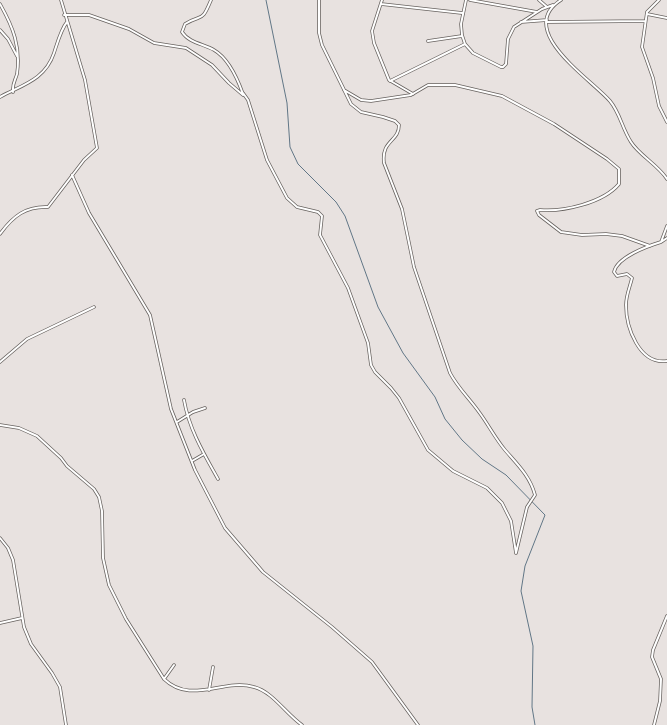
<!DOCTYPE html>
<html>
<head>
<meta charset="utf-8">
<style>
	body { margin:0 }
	canvas { display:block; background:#e8e2e0 }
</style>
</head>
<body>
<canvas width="667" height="725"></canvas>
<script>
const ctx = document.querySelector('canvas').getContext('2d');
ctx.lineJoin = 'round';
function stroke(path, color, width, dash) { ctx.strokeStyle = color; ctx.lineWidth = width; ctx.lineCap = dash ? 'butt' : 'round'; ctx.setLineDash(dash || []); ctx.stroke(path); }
stroke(new Path2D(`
	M266 0 287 103 290 147 298 164 336 202 345 216 378 307 403 353 435 397 445 419 462 440 482 459 506 475 545 515 525 566 521 591 533 646 532 707 535 725`), '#617686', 1);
const street = new Path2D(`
	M211 0C201 24 203 13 185 24L182 32C189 43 204 44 214 50 228 58 238 80 243 94
	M319 0V33L322 45 351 104 361 112 383 117 395 121 399 125C399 142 381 140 384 163L402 209 414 267 450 373C458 388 469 398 479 412 488 424 495 438 505 450 517 464 530 476 535 495L527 507 516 553
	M382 0 372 31 374 43 389 80 413 94
	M466 0 461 24 462 35 465 44 473 53 501 67H503L506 64 508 39 514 27 542 9 553 5
	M470 0 537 12
	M539 0 547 7
	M561 0C514 30 591 79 610 101 620 113 622 128 631 142 639 155 658 165 667 179
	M659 0 647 12 642 47 653 78 659 106 667 122
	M0 4C13 27 21 47 17 74 15 81 12 84 13 92
	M381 4 462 13
	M647 14 667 18
	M64 15H89L129 29 154 43 186 48 212 65 229 83 243 95V93L248 100 267 160 287 198 297 207 318 212 322 216 320 235 348 288 368 343 371 365 375 372 391 388 399 398 428 450 453 471 487 488 502 503 511 521 516 553
	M521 22 547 20
	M547 22 645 21
	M0 30 8 39 17 56
	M428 41 462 36
	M390 81 465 44
	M344 90 361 100 371 101 411 95 428 85H455L502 96 554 124 607 159 619 169V184C603 203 563 212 540 210L537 211 539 215 561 232 582 235 606 234 622 236 650 246
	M0 97C22 85 45 80 54 53 57 44 61 29 67 22
	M72 175 89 213 150 315 171 409 195 470 225 528 263 572 332 627 372 662 418 725
	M667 226 661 242C648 246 617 257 614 272L617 276 627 274 632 278C630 287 626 295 626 305 626 327 639 365 667 361
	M0 234C13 216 26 206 48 207L84 160 97 148 85 80 61 0
	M661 242 667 238
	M0 362 27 339 94 307
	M184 400C189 429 204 454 218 479
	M177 422 193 412 205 408
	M0 425 19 428 37 436 61 458 67 466 94 489 99 497 102 511 103 558 109 585 126 619 164 679C191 705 223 678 254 687 273 692 286 714 302 725
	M192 461 204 454
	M0 538 8 548 13 560 24 627 31 644 52 673 60 687 66 725
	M0 623 22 618
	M164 679 174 665
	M209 690 213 667
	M654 725 660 701 661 679 652 657 653 650 667 616`);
stroke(street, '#67625f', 3.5);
stroke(street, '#fff', 2);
</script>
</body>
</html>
